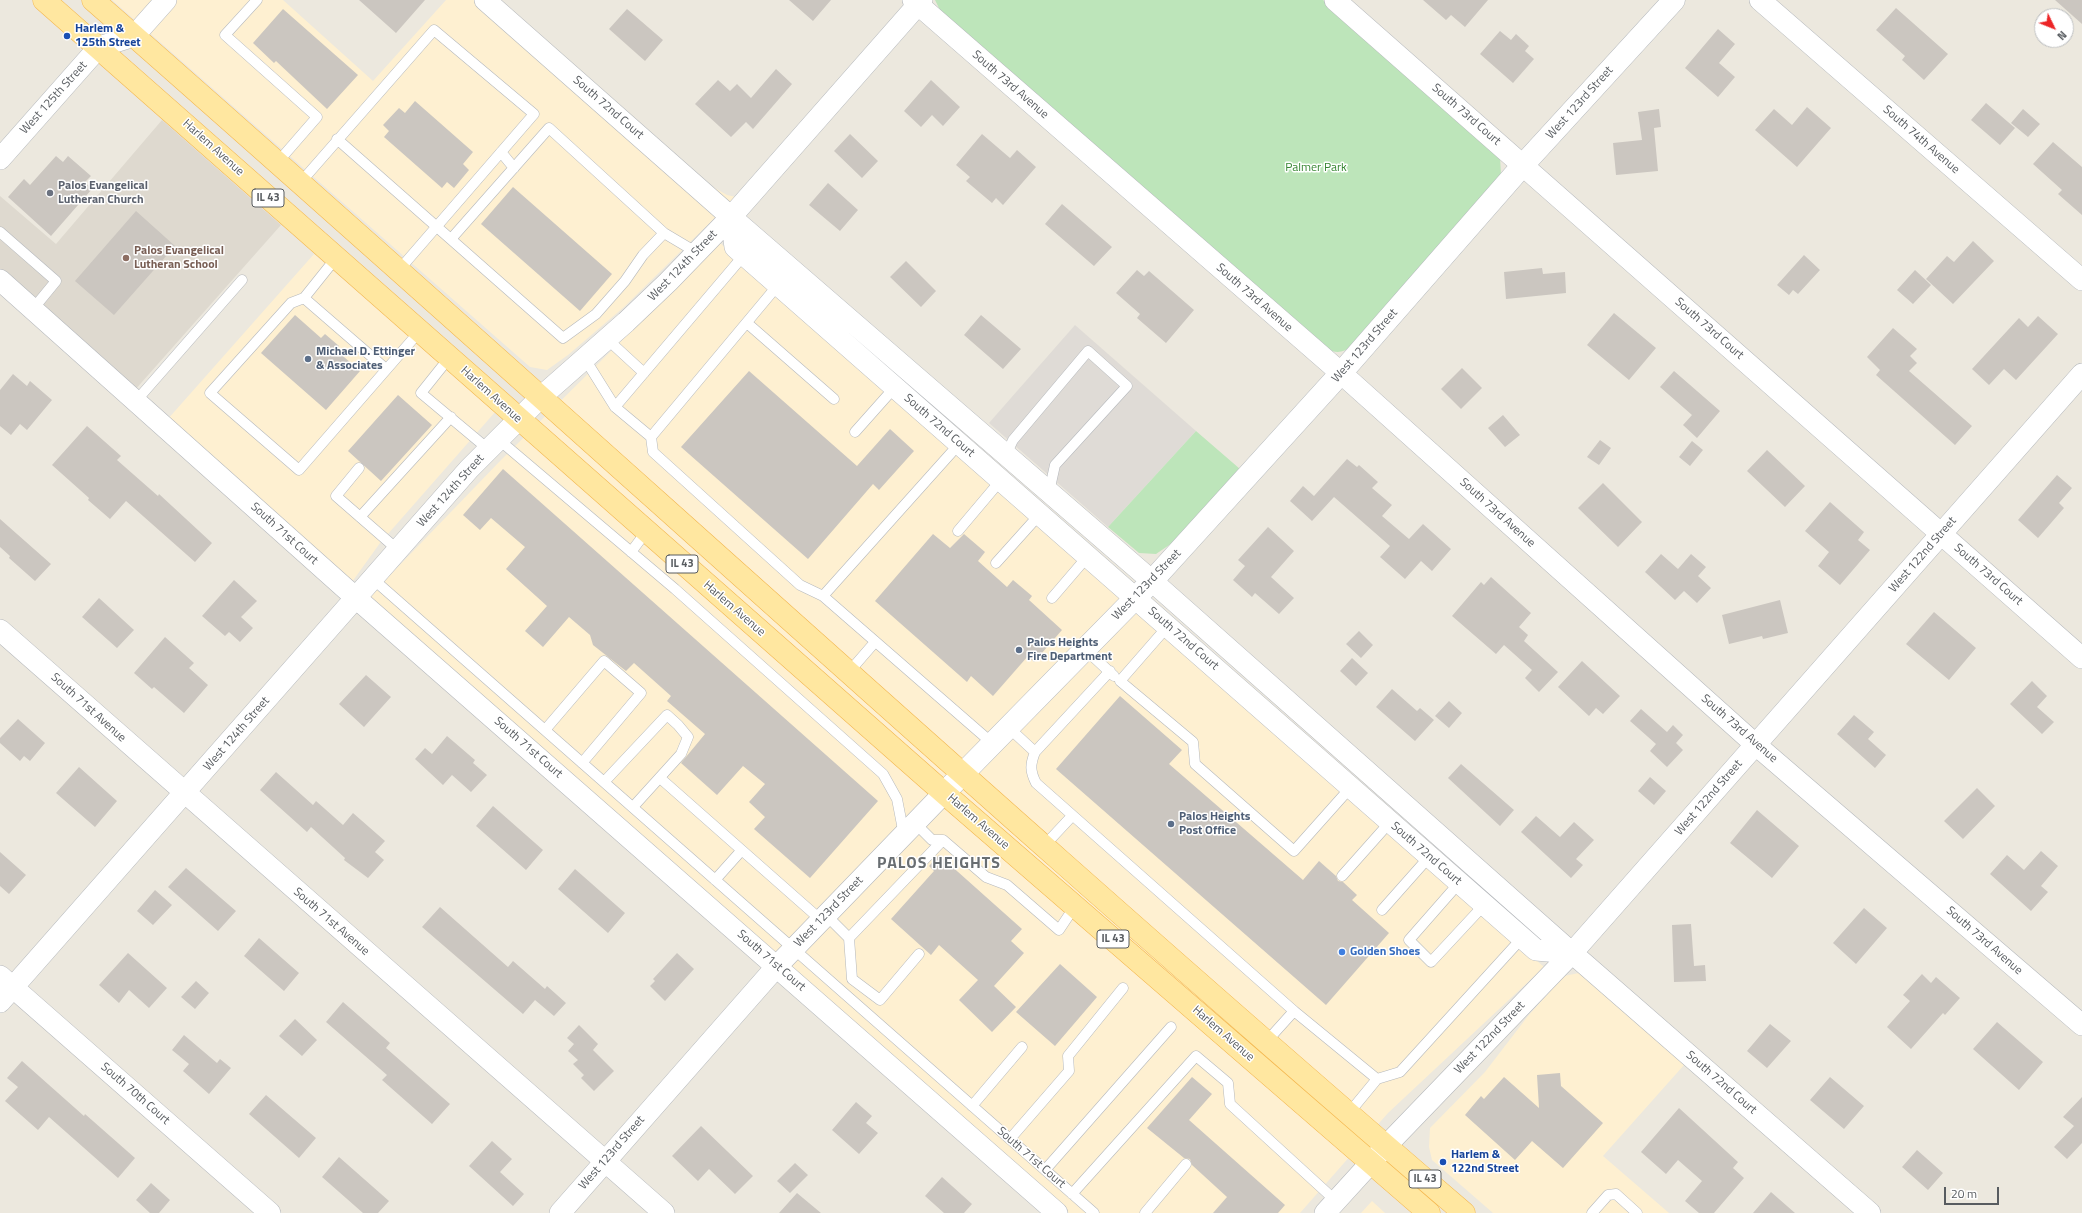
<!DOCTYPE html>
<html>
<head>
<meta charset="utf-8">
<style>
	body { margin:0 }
	#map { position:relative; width:2082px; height:1213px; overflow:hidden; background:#ece8de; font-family:"Titillium Web",sans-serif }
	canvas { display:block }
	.north { position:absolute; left:2034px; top:8px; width:40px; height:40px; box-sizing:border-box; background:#fff; border:1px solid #bcbebf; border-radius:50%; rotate:133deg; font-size:11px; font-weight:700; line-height:16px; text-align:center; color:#585c60 }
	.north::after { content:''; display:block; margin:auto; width:14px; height:18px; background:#ec2426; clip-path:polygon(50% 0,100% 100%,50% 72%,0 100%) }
	.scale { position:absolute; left:1944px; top:1187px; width:55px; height:18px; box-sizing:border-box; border:2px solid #585c60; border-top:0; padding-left:5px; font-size:12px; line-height:14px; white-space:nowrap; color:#585c60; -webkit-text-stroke:3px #fff; paint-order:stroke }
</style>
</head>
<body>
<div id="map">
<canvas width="2082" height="1213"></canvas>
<div class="north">N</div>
<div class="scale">20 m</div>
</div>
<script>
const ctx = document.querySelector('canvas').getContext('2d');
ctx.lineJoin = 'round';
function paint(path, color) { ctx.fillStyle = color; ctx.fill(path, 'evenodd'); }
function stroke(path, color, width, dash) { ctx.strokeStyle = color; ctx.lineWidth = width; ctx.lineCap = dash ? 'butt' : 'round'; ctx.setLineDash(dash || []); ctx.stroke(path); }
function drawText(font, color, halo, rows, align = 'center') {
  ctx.font = font + ' "Titillium Web",sans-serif'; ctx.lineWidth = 3; ctx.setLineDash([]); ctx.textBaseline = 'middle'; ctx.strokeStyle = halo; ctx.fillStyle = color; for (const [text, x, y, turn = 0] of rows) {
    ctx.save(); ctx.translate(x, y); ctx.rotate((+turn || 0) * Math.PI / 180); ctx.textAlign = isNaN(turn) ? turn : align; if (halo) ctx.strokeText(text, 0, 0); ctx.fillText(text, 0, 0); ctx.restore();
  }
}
paint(new Path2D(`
	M112 0H283L373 81 446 0H501L713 187 727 195 736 197 624 307 568 355 547 370 530 367Z
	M720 243 1544 967 1388 1113 1300 1213H1069L367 599 502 459Z
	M314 254 496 411 380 543 352 582 167 420Z
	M1584 972 1684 1065 1603 1156 1669 1213H1493L1432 1160 1429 1147 1430 1128 1485 1072 1528 1016 1564 976Z
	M1372 1201 1385 1213H1361Z`), '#fef0d1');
paint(new Path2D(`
	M1075 325 1196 431 1108 527 989 423Z`), '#dfdbd6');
paint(new Path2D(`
	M162 120 281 225 134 391 0 272V196L56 244Z`), '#ded9cf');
paint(new Path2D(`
	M935 0H1323L1496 151 1500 157 1501 175 1352 346C1342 353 1337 354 1325 348L941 12Z
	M1196 431 1240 469 1178 539 1156 554 1139 553 1108 527Z`), '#bde5ba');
paint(new Path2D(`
	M359 0H425L396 33Z
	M789 0H831L813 21Z
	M1423 0H1488L1465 27 1451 15 1446 20Z
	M2055 0H2082V24Z
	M1896 8 1948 54 1924 80 1902 60 1905 56 1876 30Z
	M283 9 358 75 327 109 276 61 274 63 253 43Z
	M627 9 663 40 645 61 609 29Z
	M1718 29 1735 44 1719 63 1735 77 1718 97 1685 68Z
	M1500 31 1511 40 1516 34 1529 46 1525 51 1534 59 1513 83 1480 54Z
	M776 69 792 84 753 129 746 122 731 137 695 104 718 80 730 91 737 84 751 98Z
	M931 80 960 107 943 126 932 115 921 127 904 111Z
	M415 101 473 152 463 164 469 170 454 188 447 182 442 188 384 137 389 131 383 125 399 108 405 113Z
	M1986 103 2015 128 2000 145 1971 120Z
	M1807 107 1831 128 1797 167 1755 130 1774 109 1792 125Z
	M1659 109 1661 127 1654 128 1658 171 1616 175 1613 143 1642 140 1638 112Z
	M2023 109 2040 124 2028 137 2011 123Z
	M850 134 878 161 862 178 834 151Z
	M982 134 1010 158 1017 150 1036 167 1003 205 996 198 992 203 966 181 970 177 956 165Z
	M2053 142 2082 167V215L2058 194 2062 190 2033 164Z
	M56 156 63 162 68 156 91 176 85 182 92 189 51 236 8 197 24 179 30 185Z
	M828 183 858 210 840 231 809 205Z
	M513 187 612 274 580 311 481 224Z
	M1062 204 1112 247 1094 266 1045 224Z
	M136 211 175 246 114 315 75 281Z
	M1973 241 1994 261 1953 304 1926 279 1947 256 1954 262Z
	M1804 255 1820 270 1798 294 1793 290 1789 295 1777 285Z
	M906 261 936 291 921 307 890 277Z
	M1542 268 1543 274 1565 272 1566 293 1506 299 1504 272Z
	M1137 270 1144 276 1149 271 1194 310 1166 343 1137 318 1140 314 1116 293Z
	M1915 270 1931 285 1913 304 1897 290Z
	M1614 313 1656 348 1629 380 1587 345Z
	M295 315 321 338 325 334 339 346 336 350 360 371 326 410 261 353Z
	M981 315 1021 349 1003 369 964 335Z
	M2038 316 2058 334 2016 380 2004 369 1989 385 1972 369 2019 318 2028 327Z
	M1893 328 1917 349 1910 356 1917 363 1909 371 1972 426 1955 445 1876 375 1880 370 1867 357Z
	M1462 368 1482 388 1461 409 1441 389Z
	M749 371 857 466 890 429 914 451 879 490 873 484 808 559 681 447Z
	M1674 371 1720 411 1697 438 1683 425 1692 415 1660 387Z
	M13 374 27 386 30 381 52 400 27 430 20 424 11 435 0 426V390Z
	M398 395 432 425 381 481 348 451Z
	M1503 415 1520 435 1505 447 1488 428Z
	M87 426 121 456 117 460 158 496 159 494 212 543 195 562 126 501 110 519 88 500 89 498 52 465Z
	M1600 440 1611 448 1599 465 1587 457Z
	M1692 441 1703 450 1690 466 1679 457Z
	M1767 450 1805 486 1785 507 1747 471Z
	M1347 459 1357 467 1359 465 1378 482 1372 488 1392 505 1382 516 1409 539 1423 524 1451 549 1432 571 1421 561 1405 579 1380 557 1390 546 1334 497 1312 521 1290 501 1303 486 1314 496Z
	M503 469 878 801 810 878 754 829 765 817 749 802 765 784 743 766 717 795 681 763 705 734 667 701 671 696 634 663 626 671 593 645 590 635 569 617 543 647 525 631 547 606 506 569 525 547 491 518 480 530 463 515Z
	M2057 475 2072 488 2059 503 2064 508 2038 538 2018 520Z
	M1603 483 1642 522 1618 547 1578 508Z
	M1830 502 1864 532 1858 540 1870 550 1840 585 1818 566 1829 552 1805 531Z
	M0 519 51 564 35 581 9 558 10 556 0 547Z
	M1268 527 1294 551 1271 577 1294 598 1279 614 1255 593 1252 597 1233 580 1245 566 1238 560Z
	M933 534 950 548 964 534 985 552 978 561 1007 587 1013 580 1032 596 1029 600 1062 630 1034 662 1028 656 993 696 971 676 967 682 875 601Z
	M1661 554 1678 569 1691 554 1706 567 1698 576 1711 588 1697 603 1684 591 1675 600 1645 572Z
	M1491 577 1531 613 1519 627 1528 635 1524 641 1558 672 1539 692 1525 678 1532 670 1504 645 1496 654 1452 616 1481 582 1484 585Z
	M234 580 257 601 241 617 253 628 240 642 229 632 225 636 202 616Z
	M99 598 134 630 117 648 82 617Z
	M1780 600 1788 633 1763 639 1762 636 1729 644 1722 615Z
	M1934 612 1976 648 1949 680 1906 644Z
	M1359 631 1373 645 1361 658 1346 644Z
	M165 637 194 663 189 668 208 685 184 713 154 687 152 689 134 673Z
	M1352 658 1368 673 1356 686 1340 671Z
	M1582 661 1620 696 1603 714 1596 708 1589 716 1558 687Z
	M366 675 391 697 364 727 339 704Z
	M2032 681 2047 696 2037 707 2054 722 2042 734 2010 704Z
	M1392 689 1417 711 1420 708 1434 720 1415 741 1376 707Z
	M1120 696 1182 750 1169 764 1303 880 1319 861 1336 876 1338 881 1343 882 1357 895 1352 900 1389 933 1326 1005 1056 769Z
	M1449 701 1462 713 1449 728 1435 716Z
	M1641 709 1667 732 1673 725 1683 735 1676 743 1683 750 1667 767 1650 751 1656 744 1630 721Z
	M1854 715 1874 732 1868 739 1886 755 1875 768 1837 734Z
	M18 719 45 743 30 761 24 756 20 761 0 743V738Z
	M447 736 475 760 473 763 487 775 471 792 452 775 443 785 415 759 425 748 432 754Z
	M1461 764 1514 810 1500 826 1448 778Z
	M79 767 117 801 95 827 56 793Z
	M276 772 313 805 316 801 343 825 353 813 385 841 375 852 384 860 368 878 344 860 345 858 311 827 307 832 260 790Z
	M1650 777 1666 791 1654 805 1638 791Z
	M1977 788 1995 806 1963 839 1944 821Z
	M493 806 543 850 526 870 476 826Z
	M1757 810 1799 846 1772 878 1730 843Z
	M1536 816 1560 837 1574 822 1594 840 1576 859 1583 865 1571 878 1521 832Z
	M2041 851 2058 866 2041 886 2048 892 2031 911 1990 874 2007 855 2024 870Z
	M0 852 26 875 9 894 0 886Z
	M939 855 1022 929 1011 941 1024 953 994 986 1016 1007 992 1032 959 1000 978 980 939 945 931 955 891 919 934 871 929 866Z
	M186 868 236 911 218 931 168 887Z
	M575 869 625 913 608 933 558 889Z
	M155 890 172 905 153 925 137 911Z
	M440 907 508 967 513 961 545 989 547 986 566 1003 554 1016 535 1000 523 1014 422 927Z
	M1864 908 1887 928 1856 964 1833 943Z
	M1691 924 1694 966 1705 965 1706 981 1674 982 1672 925Z
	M259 938 299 973 284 991 244 956Z
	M128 953 167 988 149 1008 129 990 119 1003 99 985Z
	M677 953 694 969 665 1001 650 986 655 981 653 979Z
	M1060 964 1097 997 1055 1046 1016 1012Z
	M1922 974 1931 983 1936 977 1960 998 1945 1015 1943 1013 1911 1049 1887 1027 1910 1001 1903 995Z
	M196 981 209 993 195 1009 181 997Z
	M343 1002 390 1043 386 1048 450 1104 432 1124 382 1080 387 1075 326 1022Z
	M295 1019 317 1040 302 1056 279 1036Z
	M1997 1022 2043 1062 2019 1090 1973 1049Z
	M1770 1024 1791 1041 1767 1068 1747 1051Z
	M579 1025 598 1044 593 1050 614 1071 594 1091 581 1078 584 1075 573 1064 578 1060 568 1051 574 1044 567 1038Z
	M184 1035 217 1063 220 1059 231 1068 209 1094 183 1071 189 1064 172 1050Z
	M22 1061 84 1116 85 1114 135 1158 118 1178 49 1117 38 1130 5 1101 18 1087 7 1078Z
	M1560 1073 1561 1086 1603 1123 1563 1168 1532 1141 1515 1160 1465 1115 1481 1096 1484 1099 1504 1077 1539 1108 1537 1075Z
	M1192 1077 1212 1094 1189 1120 1285 1205 1278 1213H1213L1227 1197 1192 1165 1190 1159 1184 1158 1147 1128Z
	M1830 1077 1864 1106 1844 1129 1810 1100Z
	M266 1095 316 1138 299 1158 249 1114Z
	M2082 1097V1143L2067 1159 2054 1147 2074 1126 2063 1117Z
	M856 1102 872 1116 866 1123 878 1133 859 1154 832 1130Z
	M1679 1108 1738 1162 1733 1168 1744 1178 1714 1213H1699L1685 1201 1702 1181 1678 1160 1666 1174 1641 1152Z
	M701 1126 753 1176 735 1194 709 1169 698 1181 672 1156Z
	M492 1141 512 1159 500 1172 524 1194 513 1206 469 1166Z
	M1917 1150 1943 1173 1928 1190 1902 1167Z
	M339 1157 389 1201 378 1213H363L322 1177Z
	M795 1163 808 1175 790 1193 777 1181Z
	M942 1177 972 1204 964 1213H944L925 1196Z
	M151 1183 170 1200 159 1213H150L136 1200Z
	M1771 1192 1795 1213H1753Z
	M797 1193 821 1213H779Z`), '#cbc6c0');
const lane = new Path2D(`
	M257 0 225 35 317 117 277 163
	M337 139 563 338 596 314 625 281 643 255 664 233 696 252
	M501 152 514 168
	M300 183 434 30 534 114 399 270
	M0 232 56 281 33 309
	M451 239 549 128 664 233
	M336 258 304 298 291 303 210 393 299 470 419 332
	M304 298 386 369
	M747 323 834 399
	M607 339 644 373
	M449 358 421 393 488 449
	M585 359 615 407 651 437 778 285
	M136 401 242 280
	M615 407 744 255
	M855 432 895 387
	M651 437 653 452 800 585 823 596
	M498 439 675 589 883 774 897 799 904 835
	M960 443 823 596 992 743
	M1006 455 1013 440 1088 351 1127 386 1055 465 1049 492
	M359 468 336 496 398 550
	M360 517 451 417
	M958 531 1001 480
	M631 552 646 532
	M996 563 1040 514
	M373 579 1094 1213
	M1052 598 1088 556
	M1168 626 1120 681 1193 742 1195 764 1294 851 1351 787
	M1085 649 1114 676
	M1110 671 1035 752C1030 765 1030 771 1036 783L1294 1011 1377 1079
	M849 672 875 642
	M1008 727 1035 752
	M545 730 604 661 641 693 582 763
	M660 778 821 920
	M604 782 667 715 678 725 688 737 681 754 633 807
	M915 823 932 840H943L986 877 1007 885 1059 930 1075 906
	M1044 846 1072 816
	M1342 876 1390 822
	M715 880 741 851
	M1459 883 1409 940 1431 962 1484 905
	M1382 910 1429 857
	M826 915 849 938 943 840
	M849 938 852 979 880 1000 919 954
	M1267 1041 1294 1011
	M972 1106 1022 1047
	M1349 1113 1377 1079 1400 1072 1522 938
	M1010 1139 1069 1071 1068 1056 1123 988
	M1045 1170 1171 1027
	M1072 1194 1196 1056 1228 1083 1230 1104 1336 1201
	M1145 1213 1186 1164
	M1592 1213 1608 1195 1616 1194 1637 1213`);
const street = new Path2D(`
	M485 0 731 217
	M913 0 1341 373 1756 745 2082 1025
	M1335 0 2082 658
	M1760 0 2082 280
	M0 159 99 47 134 36 166 0
	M0 280 356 598 1057 1213
	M0 630 664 1213
	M1572 953 1536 950 735 247 731 217 1152 581 1572 953 1870 1213
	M0 976 270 1213
	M0 1002 469 469 542 396 626 322 668 282 731 217 922 0
	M560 1213 777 966 944 793
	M1325 1213 1386 1146 1572 953 2082 374`);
const secondary = new Path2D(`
	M944 793 1152 581 1341 373 1523 165 1674 0`);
const primary = new Path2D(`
	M44 0 944 793 1429 1213
	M93 0C552 402 1001 816 1464 1213`);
stroke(lane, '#b5b8bc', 11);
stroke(street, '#b5b8bc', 22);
stroke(secondary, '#b3b7bc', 23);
stroke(primary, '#f4b74f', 23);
stroke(lane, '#fff', 10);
stroke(street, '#fff', 21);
stroke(secondary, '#fff', 22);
stroke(primary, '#ffe7a0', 22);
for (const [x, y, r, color] of [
	[67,36,4,"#1a4fb4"],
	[50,193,4,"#6b7280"],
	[126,258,4,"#8d6e63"],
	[308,359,4,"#5c6f8a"],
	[1019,650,4,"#5c6f8a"],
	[1171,824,4,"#5c6f8a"],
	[1342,952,4,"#3f7fe0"],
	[1443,1162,4,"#1a4fb4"]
]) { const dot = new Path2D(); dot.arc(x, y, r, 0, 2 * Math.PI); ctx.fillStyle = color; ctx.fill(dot); stroke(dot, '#fff', 1.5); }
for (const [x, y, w] of [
	[268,198,32],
	[682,564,32],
	[1113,939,32],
	[1425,1179,32]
]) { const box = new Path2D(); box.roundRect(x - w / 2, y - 9, w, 18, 3); ctx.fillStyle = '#fff'; ctx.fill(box); stroke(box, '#585c60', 1); }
drawText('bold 11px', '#585c60', null, [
	["IL 43",268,198],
	["IL 43",682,564],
	["IL 43",1113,939],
	["IL 43",1425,1179]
]);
drawText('bold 12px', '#164399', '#fff', [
	["Harlem &",75,29],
	["125th Street",75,43],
	["Harlem &",1451,1155],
	["122nd Street",1451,1169]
], 'left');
drawText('12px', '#585c60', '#fff', [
	["South 73rd Avenue",1010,85,41],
	["West 125th Street",54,98,-48],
	["West 123rd Street",1580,103,-48],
	["South 72nd Court",608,108,41],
	["South 73rd Court",1466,115,41],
	["South 74th Avenue",1921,140,41],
	["Harlem Avenue",213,148,42],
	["West 124th Street",683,266,-46],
	["South 73rd Avenue",1254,298,41],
	["South 73rd Court",1709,329,41],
	["West 123rd Street",1365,346,-49],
	["Harlem Avenue",491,395,42],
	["South 72nd Court",939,426,41],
	["West 124th Street",451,491,-48],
	["South 73rd Avenue",1497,513,42],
	["South 71st Court",284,534,42],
	["West 122nd Street",1923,555,-49],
	["South 73rd Court",1988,575,41],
	["West 123rd Street",1147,585,-46],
	["Harlem Avenue",734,609,41],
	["South 72nd Court",1183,639,41],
	["South 71st Avenue",88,708,42],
	["South 73rd Avenue",1739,729,41],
	["West 124th Street",237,734,-49],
	["South 71st Court",528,748,41],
	["West 122nd Street",1709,798,-49],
	["Harlem Avenue",978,822,41],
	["South 72nd Court",1426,854,41],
	["West 123rd Street",829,912,-46],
	["South 71st Avenue",331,922,41],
	["South 73rd Avenue",1984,941,41],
	["South 71st Court",771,961,41],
	["Harlem Avenue",1223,1034,41],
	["West 122nd Street",1490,1038,-46],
	["South 72nd Court",1721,1083,41],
	["South 70th Court",135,1094,41],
	["West 123rd Street",612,1153,-49],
	["South 71st Court",1031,1158,41]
]);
drawText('12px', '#368532', '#fff', [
	["Palmer Park",1316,168]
]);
drawText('bold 12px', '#5b616d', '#fff', [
	["Palos Evangelical",58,186],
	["Lutheran Church",58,200]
], 'left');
drawText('bold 12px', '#785e54', '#fff', [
	["Palos Evangelical",134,251],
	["Lutheran School",134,265]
], 'left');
drawText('bold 12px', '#4e5e75', '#fff', [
	["Michael D. Ettinger",316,352],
	["& Associates",316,366],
	["Palos Heights",1027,643],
	["Fire Department",1027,657],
	["Palos Heights",1179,817],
	["Post Office",1179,831]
], 'left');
drawText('bold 12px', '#366cbe', '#fff', [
	["Golden Shoes",1350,952]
], 'left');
ctx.letterSpacing = '1px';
drawText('bold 16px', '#696e72', '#fff', [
	["PALOS HEIGHTS",939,864]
]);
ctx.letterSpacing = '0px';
</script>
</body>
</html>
